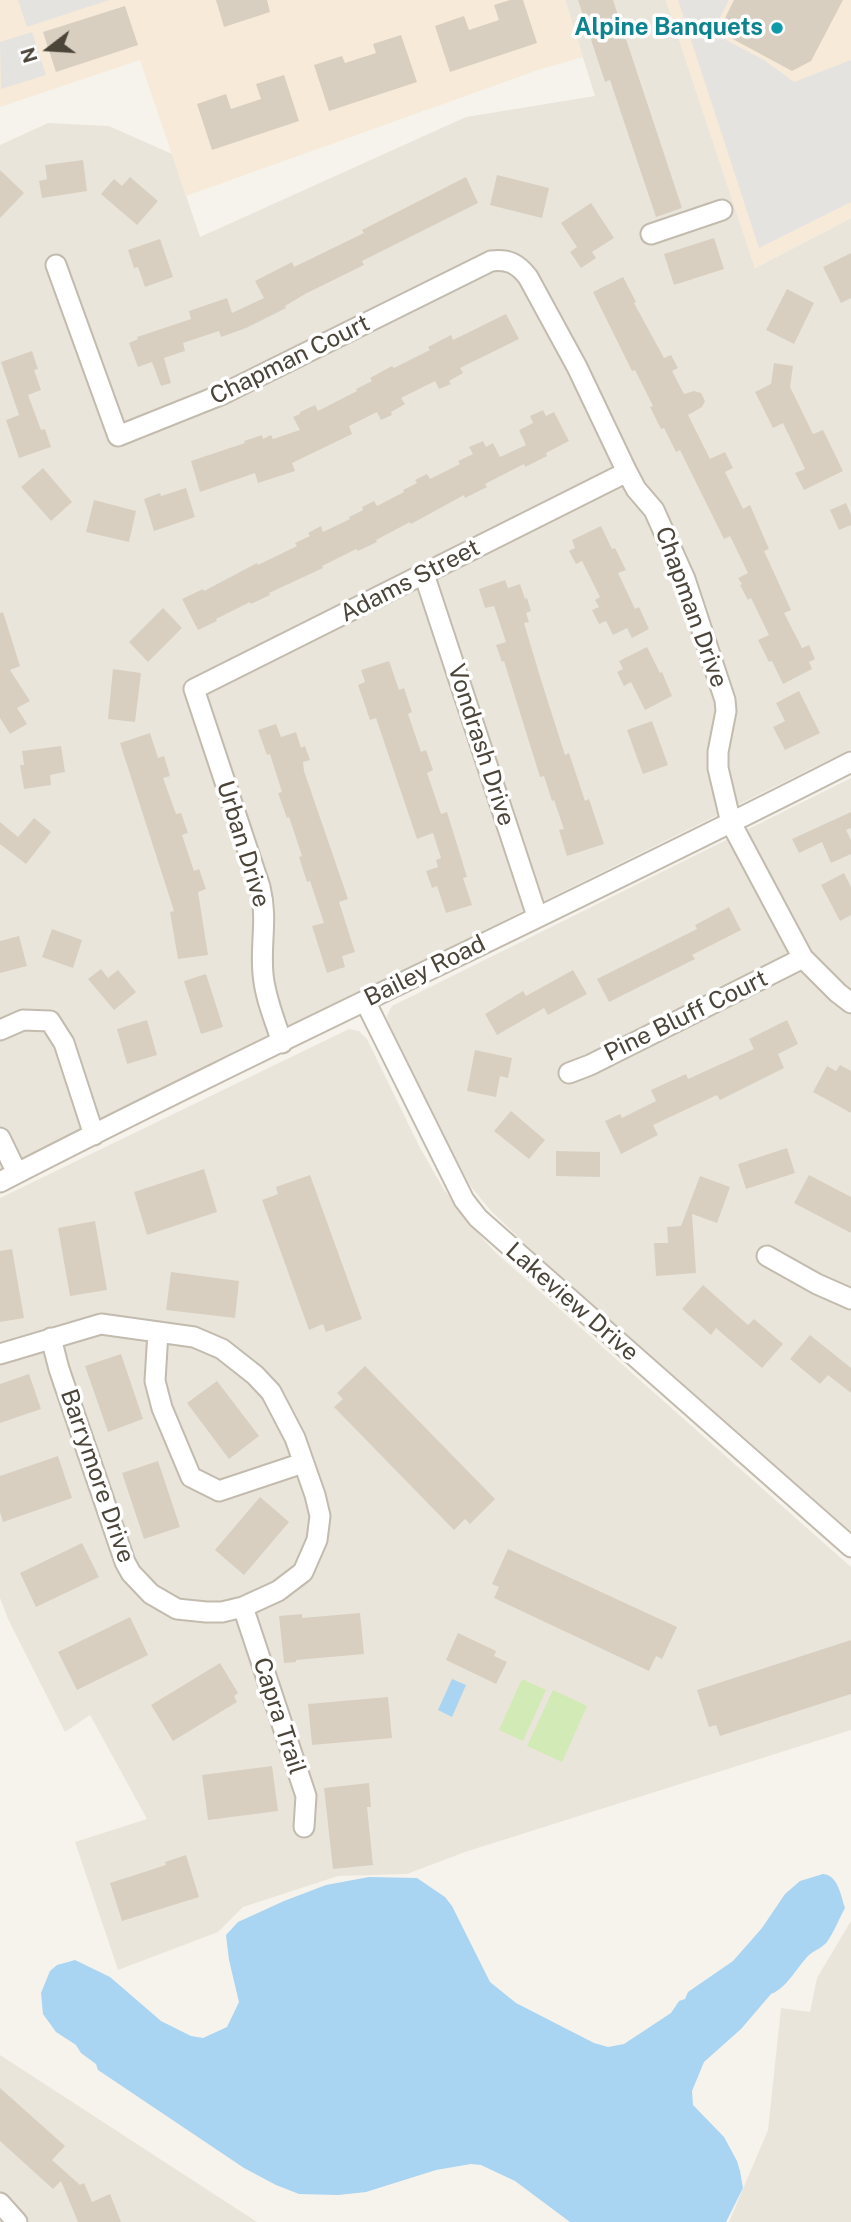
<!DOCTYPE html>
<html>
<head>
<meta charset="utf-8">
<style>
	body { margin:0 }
	#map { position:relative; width:851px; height:2222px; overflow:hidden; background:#f6f3ec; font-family:"Public Sans",sans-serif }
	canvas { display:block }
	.north { position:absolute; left:14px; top:14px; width:70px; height:70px; -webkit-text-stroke:5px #fff; paint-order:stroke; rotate:253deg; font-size:19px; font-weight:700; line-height:28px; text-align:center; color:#4b4439 }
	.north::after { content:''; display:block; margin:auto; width:24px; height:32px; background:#4b4439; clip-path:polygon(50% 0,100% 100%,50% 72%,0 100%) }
</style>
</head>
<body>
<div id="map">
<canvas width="851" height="2222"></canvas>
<div class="north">N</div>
</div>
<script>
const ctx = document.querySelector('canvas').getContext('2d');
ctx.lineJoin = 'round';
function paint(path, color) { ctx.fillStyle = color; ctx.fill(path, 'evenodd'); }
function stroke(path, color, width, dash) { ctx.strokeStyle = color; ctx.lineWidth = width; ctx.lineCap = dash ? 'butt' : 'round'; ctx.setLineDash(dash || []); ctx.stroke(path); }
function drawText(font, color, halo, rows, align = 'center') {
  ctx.font = font + ' "Public Sans",sans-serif'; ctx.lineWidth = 7; ctx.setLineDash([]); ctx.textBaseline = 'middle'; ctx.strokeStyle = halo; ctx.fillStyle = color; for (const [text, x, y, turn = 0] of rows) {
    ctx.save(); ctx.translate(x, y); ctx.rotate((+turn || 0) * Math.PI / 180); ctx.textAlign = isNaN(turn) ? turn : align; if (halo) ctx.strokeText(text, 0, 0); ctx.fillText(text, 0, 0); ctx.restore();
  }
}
paint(new Path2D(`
	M565 0H666L755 268 851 218V749L0 1170V145L48 123 109 126 172 154 200 237 466 117 595 96Z
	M851 778V1534L538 1256 492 1212 471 1187 429 1108 389 1026 387 1016 392 1006 400 1002Z
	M349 1029 359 1031 367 1039 419 1146 443 1188 466 1220 494 1251 851 1567V1730L465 1852 407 1874 338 1876 243 1907 218 1932 118 1970 75 1842 147 1819 90 1715 65 1732 8 1619 0 1598V1198Z
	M851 1921V2222H729L768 2130 781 2008 810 2012 817 1978Z
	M0 2055 257 2222H0Z`), '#eae5da');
paint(new Path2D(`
	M0 0H565L583 57 538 70 186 196 140 60 0 107Z
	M666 0H851V218L755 268Z`), '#f7ead8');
paint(new Path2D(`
	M522 1679 546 1690 523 1741 499 1730Z
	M553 1690 587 1706 562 1762 527 1746Z`), '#d2eab5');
paint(new Path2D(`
	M18 0H109L27 27Z
	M678 0H729L719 19 726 40 764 60 794 82 851 60V202L759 248Z
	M32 32 46 75 1 89 0 42Z`), '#e5e3e0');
paint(new Path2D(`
	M452 1679 466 1685 452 1717 438 1710Z
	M823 1874C838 1875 841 1896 845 1908 839 1919 834 1932 827 1942 822 1948 815 1950 809 1955 797 1967 787 1988 771 1994L741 2029 704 2062 692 2091 693 2105 724 2137 737 2161 740 2171 743 2188 726 2222H570L515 2181 481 2165 471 2164 436 2170 366 2192 338 2195 299 2194 276 2185 244 2168 98 2070 96 2064 81 2053 76 2045 56 2032 43 2014 41 1993 50 1971 57 1965 75 1960 110 1977 161 2021 191 2036 203 2038 227 2027 239 2002 229 1960 226 1935 238 1922 284 1901 326 1885 369 1877 417 1878 445 1897 452 1906 490 1982 516 2003 594 2043 608 2047 624 2044 671 2013 679 2001 685 1999 688 1992 733 1961 762 1928 785 1894 800 1881Z`), '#a9d4f2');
paint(new Path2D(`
	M216 0H267L270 12 224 27Z
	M510 0H523L537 43 450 72 435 26 464 16 469 30 499 20 494 5Z
	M578 0H613L682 208 656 217 610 80 605 82Z
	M734 0H843L811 61 792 71 729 37 724 20Z
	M125 6 138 45 56 72 43 32Z
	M401 35 417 82 329 111 314 65 342 56 345 63 376 53 373 44Z
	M284 75 299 121 212 150 197 104 226 94 231 109 261 99 256 84Z
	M83 160 87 191 42 198 39 181 47 179 45 165Z
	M0 170 24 193 0 218Z
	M497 175 549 188 542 218 490 205Z
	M130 177 158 201 137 225 101 194 114 179 122 186Z
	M466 177 478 203 362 261 364 265 305 294 285 306 286 308 246 328 221 337 219 331 183 343 185 351 164 358 171 383 161 386 152 362 138 367 129 343 138 339 137 337 191 319 189 311 227 298 232 313 264 298 255 281 292 262 294 267 364 233 362 230Z
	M591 203 614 238 592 252 596 258 581 268 570 252 577 247 561 223Z
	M714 238 724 269 674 285 664 254Z
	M160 239 173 277 145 287 138 267 134 268 128 250Z
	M851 253V298L841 303 823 267Z
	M623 277 636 302 634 303 664 358 671 355 678 368 672 371 684 394 694 391 701 393 705 401 702 407 688 415 710 459 725 452 733 468 725 472 743 509 750 505 769 549 764 551 791 610 784 613 802 648 809 645 815 659 809 662 812 669 783 684 772 661 769 662 758 640 769 635 751 598 748 600 740 585 742 584 738 578 748 573 730 536 724 539 680 450 676 452 664 428 661 429 650 407 653 406 635 370 632 371 593 292Z
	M787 289 814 303 794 344 766 330Z
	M506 314 519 339 460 368 463 373 449 381 451 384 439 389 435 381 401 398 405 404 391 412 392 415 381 420 377 412 349 426 352 434 292 463 295 471 258 483 255 473 200 492 191 461 245 443 244 441 262 435 263 439 271 435 273 439 300 430 293 417 300 414V412L315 405 318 411 357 391 356 389 372 381 370 378 392 366 394 368 430 350 428 347 451 335 453 340Z
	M32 351 38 369 34 370 41 390 28 395 41 430 45 429 51 447 19 458 6 420 19 415 1 362Z
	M774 363 793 366 790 387 813 434 823 430 843 471 804 490 795 473 805 469 783 423 773 428 755 392 771 384Z
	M543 410 546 416 554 412 569 441 546 453 547 456 525 467 524 464 485 484 487 487 465 498 464 495 411 524 410 522 376 540 377 542 358 551 356 549 322 566 323 568 269 593 270 595 251 604 250 602 216 619 217 621 198 630 182 599 203 589 204 591 257 563 258 565 297 546 295 543 310 536 308 533 321 526 323 532 350 519 349 517 363 510 362 507 374 501 377 506 404 492 403 490 417 483 415 480 427 474 430 479 460 464 458 461 473 454 469 447 483 441 486 447 493 443 500 457 526 445 519 430 533 423 530 416Z
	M43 468 72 502 51 521 21 487Z
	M186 488 195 517 154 531 144 499 160 493 161 496Z
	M94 500 136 511 129 542 86 532Z
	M846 503 851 515V525L839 530 830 510Z
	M601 526 612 549 615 548 626 570 618 573 635 609 639 607 649 629 632 638 627 628 613 635 606 621 599 624 592 610 599 607 595 600 600 597 582 561 576 564 569 551 575 548 572 540Z
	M505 580 508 588 520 584 525 599 527 598 531 611 526 613 529 622 524 623 541 680 565 755 569 753 585 801 589 799 604 844 567 856 559 830 564 829 554 800 552 801 544 776 540 777 504 661 502 662 496 645 506 642 494 606 485 608 479 589Z
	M163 608 182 628 148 662 129 642Z
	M3 612 20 666 10 670 30 701 17 708 27 724 10 734 0 718V613Z
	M647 647 660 673 662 672 672 696 645 710 631 682 624 686 617 672 623 669 619 661Z
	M389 661 399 690 404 688 412 712 408 714 421 752 426 750 433 770 427 773 441 814 447 812 467 877 463 878 472 905 446 913 437 886 432 888 426 871 438 867 436 860 441 858 433 833 417 839 376 718 370 720 358 685 365 682 361 670Z
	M113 669 141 673 135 722 108 719Z
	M799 691 820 733 785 750 773 727 785 721 776 703Z
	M652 721 668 765 643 774 627 730Z
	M276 724 281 737 296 732 301 748 305 746 310 760 303 762 304 771 348 899 339 902 355 952 342 956 345 967 327 973 312 926 324 923 310 881 307 882 299 857 302 856 289 817 287 818 278 793 282 792 270 754 267 755 258 730Z
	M150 733 158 758 164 756 170 776 163 778 176 814 181 813 188 833 182 835 194 871 199 869 206 889 198 892 208 955 178 959 170 912 174 911 120 743Z
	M61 746 65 772 50 775 51 785 24 789 20 765H24L22 751Z
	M851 812V828L846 830 851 840V854L831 863 822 842 799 853 792 839Z
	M34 818 51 832 26 864 0 844V822L18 837Z
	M844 873 851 887V915L840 921 821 885Z
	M729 907 741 930 692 955 695 959 609 1002 597 979 697 929 695 925Z
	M52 929 82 940 73 968 42 957Z
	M19 936 27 966 0 973V941Z
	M101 969 108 978 118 970 136 992 114 1010 88 979Z
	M573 970 587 994 548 1015 544 1008 497 1035 485 1014 523 991 526 996Z
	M206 974 223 1027 201 1034 184 981Z
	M147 1020 157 1055 127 1064 117 1029Z
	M787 1020 798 1044 778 1054 784 1068 720 1100 717 1095 653 1125 658 1135 621 1154 605 1121 620 1114 622 1118 656 1101 651 1090 686 1074 688 1079 754 1049 749 1039Z
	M475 1050 512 1058 508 1078 500 1076 496 1097 467 1091Z
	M840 1065 851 1071V1113L813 1092 827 1066 836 1071Z
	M511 1111 545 1140 529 1159 494 1131Z
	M787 1148 795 1173 746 1189 738 1164Z
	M556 1151 600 1152V1177L556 1176Z
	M204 1169 217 1212 147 1235 134 1192Z
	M310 1175 362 1319 326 1332 323 1324 309 1330 262 1200 278 1194 276 1187Z
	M809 1175 851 1197V1233L794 1203Z
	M700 1176 730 1187 717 1223 692 1214 696 1273 656 1276 654 1243H668L667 1227 681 1226Z
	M95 1221 107 1290 70 1296 58 1228Z
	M12 1249 24 1318 0 1322V1251Z
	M171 1272 239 1281 235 1318 166 1310Z
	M703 1285 748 1325 754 1319 783 1344 762 1368 716 1328 711 1335 682 1309Z
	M810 1335 851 1368V1393L828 1375 820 1384 790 1359Z
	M121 1354 143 1419 108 1432 85 1366Z
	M365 1366 495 1499 470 1524 465 1519 454 1530 334 1407 343 1399 337 1393Z
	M29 1374 41 1409 0 1423V1384Z
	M217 1381 259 1436 229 1459 187 1403Z
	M58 1456 72 1498 3 1522 0 1512V1476Z
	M158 1461 180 1527 144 1539 122 1473Z
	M260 1497 289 1522 244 1575 215 1550Z
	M82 1543 99 1577 36 1607 20 1573Z
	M508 1549 677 1627 662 1659 656 1656 649 1671 494 1598 499 1587 492 1584Z
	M360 1613 364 1654 296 1660V1662L284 1663 279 1616 302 1614V1618Z
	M130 1617 148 1655 77 1690 58 1652Z
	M458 1633 496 1651 494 1656 507 1662 496 1684 446 1660Z
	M851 1640V1694L720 1736 716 1725 709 1727 697 1690Z
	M220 1663 238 1693 234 1696 237 1702 173 1741 151 1705Z
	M388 1697 392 1738 312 1745 308 1704Z
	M272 1766 278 1811 208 1820 202 1775Z
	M369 1783 371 1807H367L373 1865 333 1869 324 1788Z
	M186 1855 199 1897 122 1921 110 1883 166 1865 165 1862Z
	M0 2088 65 2146 52 2160 80 2185 84 2183 92 2202 110 2194 121 2222H78L61 2181 53 2189 0 2141Z`), '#d8cfc1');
const minor = new Path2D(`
	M651 234 722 210
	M56 265 118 436 223 394 491 261C508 259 517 263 528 277L577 367 627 472 636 489 654 510 685 579 725 700 726 711 718 752V768L731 823 803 958 838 993 851 1003
	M424 574 537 916
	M365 1001 464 1200 478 1218 851 1547
	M0 1030 23 1020 50 1021 64 1043 94 1135
	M282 1043C275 1020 265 998 263 974 260 943 268 919 260 887L194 689 627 472
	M569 1073 590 1065 803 958
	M0 1138 17 1173
	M0 1182C281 1037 570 906 851 762
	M767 1256 817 1284 851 1299
	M158 1332 155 1381 162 1408 191 1477 219 1491 303 1463
	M0 1354 101 1324 194 1337 222 1349 255 1375 271 1392 295 1438 315 1495 320 1516 317 1540 303 1572 278 1591 243 1607 222 1612H206L177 1609 151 1594 131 1573 125 1562 59 1369 51 1338
	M243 1607 306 1796 304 1827
	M0 2203 17 2222`);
stroke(minor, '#c2bbae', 23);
stroke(minor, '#fff', 19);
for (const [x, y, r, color] of [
	[777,28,7,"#0f9aa8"]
]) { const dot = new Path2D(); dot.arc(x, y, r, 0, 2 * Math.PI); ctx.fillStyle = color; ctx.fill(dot); stroke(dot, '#fff', 2.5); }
drawText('bold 24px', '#0d838f', '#fff', [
	["Alpine Banquets",763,28]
], 'right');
drawText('24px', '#4b4439', '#fff', [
	["Chapman Court",290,360,-26],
	["Adams Street",410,581,-27],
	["Chapman Drive",691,607,70],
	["Vondrash Drive",481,745,72],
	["Urban Drive",243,844,73],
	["Bailey Road",425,971,-26],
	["Pine Bluff Court",686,1016,-26],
	["Lakeview Drive",572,1302,41],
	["Barrymore Drive",97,1476,71],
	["Capra Trail",279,1716,72]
]);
</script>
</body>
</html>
